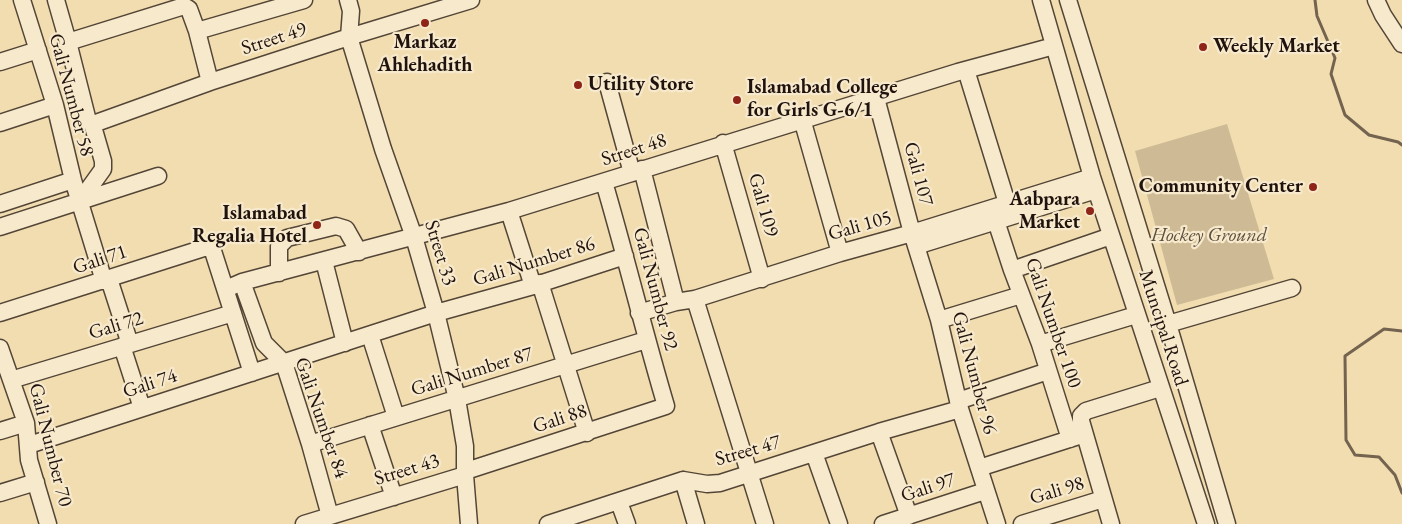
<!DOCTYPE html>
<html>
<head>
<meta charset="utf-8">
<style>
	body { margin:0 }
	canvas { display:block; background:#f2ddb1 }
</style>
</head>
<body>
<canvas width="1402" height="524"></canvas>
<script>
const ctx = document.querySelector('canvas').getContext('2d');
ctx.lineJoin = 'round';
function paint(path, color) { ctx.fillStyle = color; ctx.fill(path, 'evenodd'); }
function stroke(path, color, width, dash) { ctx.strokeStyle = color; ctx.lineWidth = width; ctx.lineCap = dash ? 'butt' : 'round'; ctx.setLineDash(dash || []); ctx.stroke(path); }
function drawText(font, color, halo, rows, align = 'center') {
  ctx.font = font + ' "EB Garamond",serif'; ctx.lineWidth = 4.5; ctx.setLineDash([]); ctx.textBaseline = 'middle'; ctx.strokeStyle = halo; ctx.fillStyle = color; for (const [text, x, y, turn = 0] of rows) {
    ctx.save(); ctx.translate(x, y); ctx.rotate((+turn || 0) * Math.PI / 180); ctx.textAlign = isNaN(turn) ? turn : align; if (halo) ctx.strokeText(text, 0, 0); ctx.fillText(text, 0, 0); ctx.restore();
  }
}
paint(new Path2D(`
	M1227 124 1274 279 1177 305 1135 151Z`), '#cebb95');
stroke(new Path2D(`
	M1315 0 1317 16 1335 58 1331 74 1345 115 1369 135 1398 142 1402 145
	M1402 331 1384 329 1345 356 1346 440 1355 455 1379 457 1395 475 1402 493`), '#73634f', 3);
const minor = new Path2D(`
	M22 0 55 105 73 180 104 281
	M56 0 68 42 88 121 92 123 103 161V169L80 201
	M348 0 351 11 349 37 383 149 414 237 436 313 457 399 465 446V475L469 524
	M1041 0 1092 177 1206 524
	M1068 0 1168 324 1227 524
	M1376 0 1383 15 1402 44
	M197 31 304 0
	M68 42 184 6 189 9 197 31 210 82
	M0 62 38 50
	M966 70 1007 203
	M607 82 632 173
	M876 98 912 233 939 320 960 409 997 524
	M802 119 840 253
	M0 123 55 105
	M92 123H96L210 82 349 37 471 0
	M723 143 762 279
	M642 169 676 302
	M0 204 73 180
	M509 211 533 286
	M996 221 1012 270 1040 344 1070 439
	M0 227 158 176
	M916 246 1096 190
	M324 261 345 343
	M1012 270 1111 236
	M279 273V246L287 238 336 226 346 229 359 252
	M109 279 130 344
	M242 282 264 343 284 363 310 444 330 516
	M540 283 587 433
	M226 289 242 282 509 211 958 72 1054 46
	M695 299 765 524
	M0 313 204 248H212L252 373
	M639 313 676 302 695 299 840 253 912 233 1092 177
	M939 320 1021 295
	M1168 324 1292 288
	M370 335 396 417
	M1040 344 1136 315
	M122 346 142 408
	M0 348 26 423 29 460 48 524
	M11 380 233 313
	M958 401 1048 371
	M370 425 394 497
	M0 431 26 423
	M879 432 909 516
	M310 444 646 340
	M29 445 436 313 533 286 625 256
	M814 453 839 524
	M979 468 1079 436
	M466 471 666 406C644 332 626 257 604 182
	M683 480 696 524
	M0 493 36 482
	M619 502 627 524
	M304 524 465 475
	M548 524 683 480 707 484 720 483 879 432 960 409
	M883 524 985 491
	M1022 524 1103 499
	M1111 524 1081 421V416L1086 411 1160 388`);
stroke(minor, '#544637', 19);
stroke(minor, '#f7e9cc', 16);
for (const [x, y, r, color] of [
	[425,23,5,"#8f2418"],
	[1203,47,5,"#8f2418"],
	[578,85,5,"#8f2418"],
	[737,100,5,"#8f2418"],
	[1313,187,5,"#8f2418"],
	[1090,211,5,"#8f2418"],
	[317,225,5,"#8f2418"]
]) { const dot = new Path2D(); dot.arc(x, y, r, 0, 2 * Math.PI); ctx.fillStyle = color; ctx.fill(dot); stroke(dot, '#f7e9cc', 2); }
drawText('20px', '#20130e', '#f7e9cc', [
	["Street 49",274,39,-18],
	["Gali Number 58",71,95,75],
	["Street 48",634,150,-18],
	["Gali 107",918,174,75],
	["Gali 109",763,205,74],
	["Gali 105",860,226,-16],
	["Street 33",440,253,73],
	["Gali 71",100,260,-18],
	["Gali Number 86",534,262,-17],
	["Gali Number 92",655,289,75],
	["Gali Number 100",1053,323,71],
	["Gali 72",116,326,-17],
	["Muncipal Road",1163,328,72],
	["Gali Number 87",472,372,-17],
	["Gali Number 96",974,373,75],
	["Gali 74",150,384,-18],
	["Gali Number 84",321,418,71],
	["Gali 88",560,419,-18],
	["Gali Number 70",50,445,76],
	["Street 47",748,451,-16],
	["Street 43",407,470,-17],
	["Gali 97",928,488,-18],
	["Gali 98",1057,491,-17]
]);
drawText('bold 20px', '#20130e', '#f7e9cc', [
	["Markaz",425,43,"center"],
	["Ahlehadith",425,66,"center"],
	["Weekly Market",1213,47],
	["Utility Store",588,85],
	["Islamabad College",747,88],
	["for Girls G-6/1",747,111],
	["Community Center",1303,187,"right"],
	["Aabpara",1080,200,"right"],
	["Market",1080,223,"right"],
	["Islamabad",307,214,"right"],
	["Regalia Hotel",307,237,"right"]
], 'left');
drawText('italic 20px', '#5d4e3d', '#f7e9cc', [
	["Hockey Ground",1209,236]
]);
</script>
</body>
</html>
